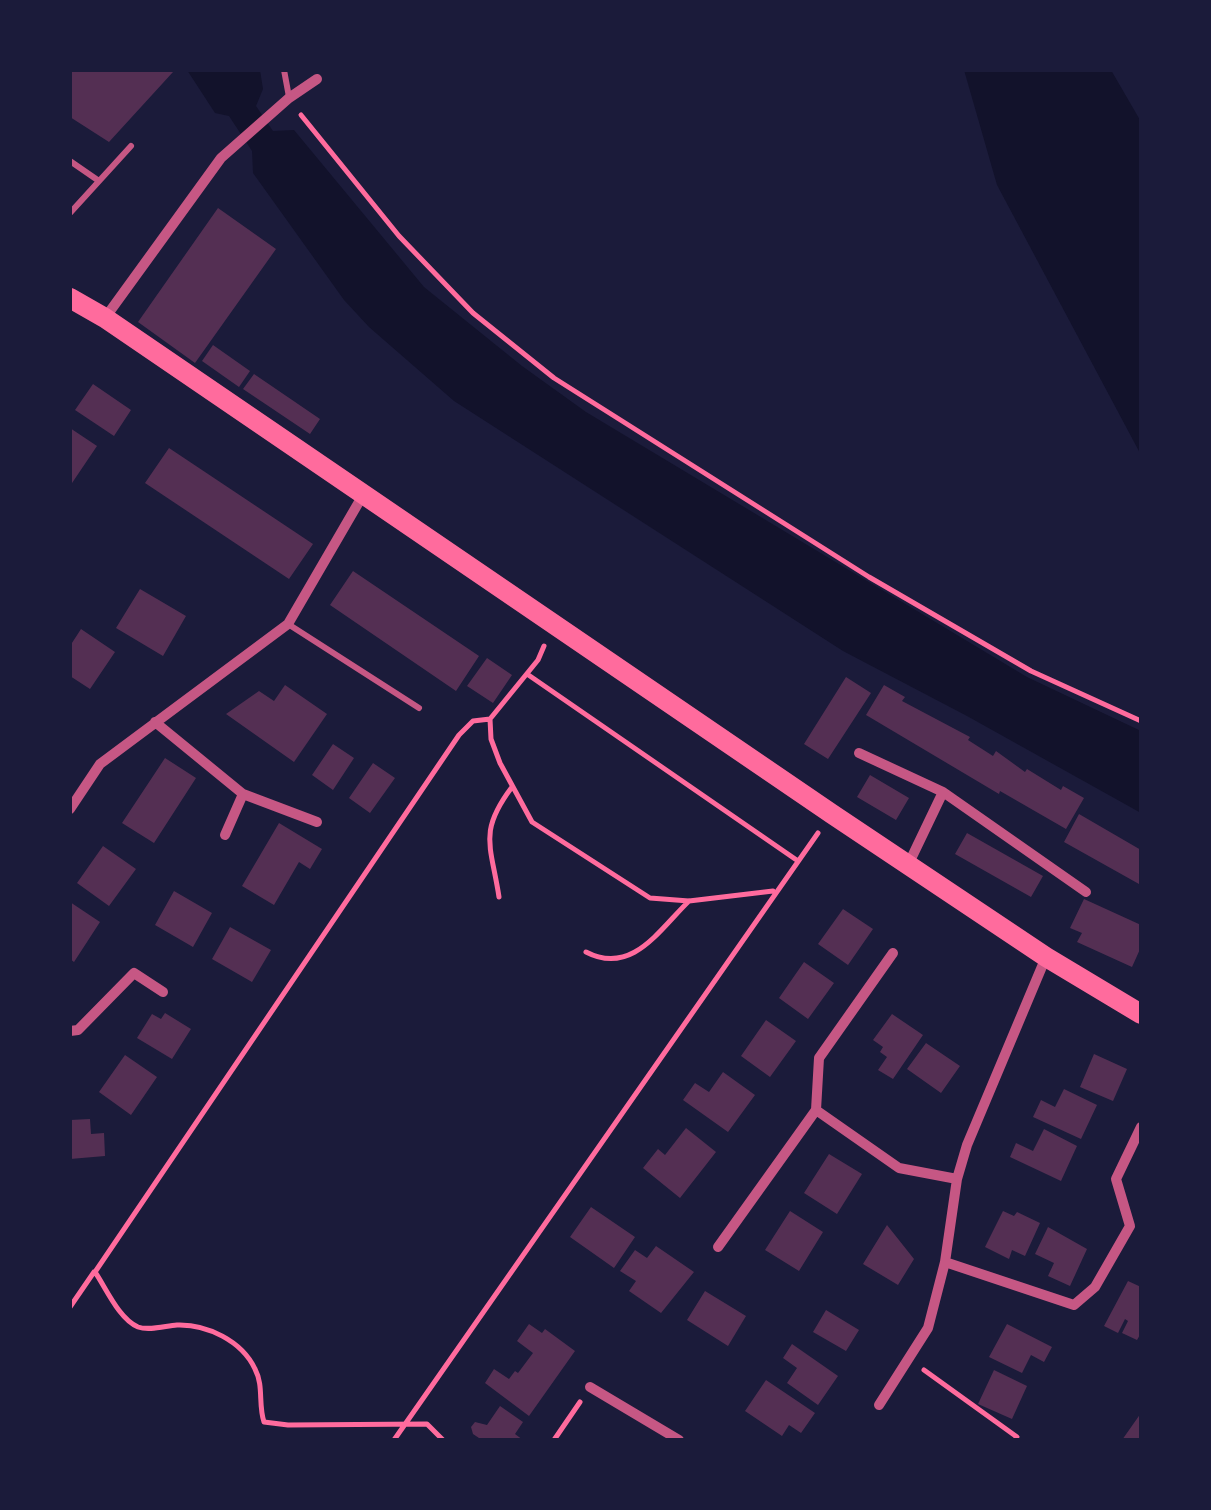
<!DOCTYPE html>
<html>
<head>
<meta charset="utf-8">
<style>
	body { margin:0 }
	#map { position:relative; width:1211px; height:1510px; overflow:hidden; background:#1b1b3a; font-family:"Alegreya Sans",sans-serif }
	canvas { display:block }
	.frame { position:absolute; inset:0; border:72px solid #1b1b3a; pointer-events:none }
</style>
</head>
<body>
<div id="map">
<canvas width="1211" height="1510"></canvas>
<div class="frame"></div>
</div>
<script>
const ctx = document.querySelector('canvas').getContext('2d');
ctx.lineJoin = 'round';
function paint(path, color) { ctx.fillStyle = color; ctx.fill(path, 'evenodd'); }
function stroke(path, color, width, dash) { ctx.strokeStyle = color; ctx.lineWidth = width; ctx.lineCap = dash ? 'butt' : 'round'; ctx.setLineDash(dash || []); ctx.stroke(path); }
paint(new Path2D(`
	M187 70H260L263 89 256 106 273 131 294 130 424 287 522 366 586 412 1027 677 1141 731V813L967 716 843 651 454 401 369 327 344 300 253 173 252 151 229 116 215 113Z
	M964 70H1111L1140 120 1141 133V455L997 185Z`), '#12122b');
paint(new Path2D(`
	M70 70H171L173 72 109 142 70 117Z
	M218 208 276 249 195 363 138 322Z
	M213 345 250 371 239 387 202 361Z
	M254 374 320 419 310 434 243 389Z
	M93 384 131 410 114 436 75 410Z
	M70 428 97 446 70 486Z
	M169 448 313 544 289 579 145 483Z
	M353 571 479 656 456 691 330 605Z
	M140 589 186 616 163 656 116 628Z
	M81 629 115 652 90 689 70 676V646Z
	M487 658 512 675 493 703 467 686Z
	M846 677 871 693 828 759 804 744Z
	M285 685 327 714 294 762 226 714 259 691 274 701Z
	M884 685 905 697 902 701 970 737 968 740 993 756 996 751 1025 772 1027 769 1061 790 1063 786 1084 798 1066 829 1000 791 999 794 866 715Z
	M333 744 354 758 333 790 312 775Z
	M165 758 196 778 154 843 122 823Z
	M373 763 395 778 370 813 349 798Z
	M870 775 909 798 896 820 857 797Z
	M1079 814 1141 850 1139 884 1064 842Z
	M279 823 322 849 310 869 299 862 274 905 242 886Z
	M967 833 1043 876 1031 897 955 854Z
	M103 846 136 869 109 906 77 883Z
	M174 891 212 913 193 947 155 925Z
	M1084 899 1141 925V947L1132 967 1077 942 1082 933 1070 928Z
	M70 902 100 922 74 962 70 959Z
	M843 909 873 929 848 965 818 944Z
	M230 927 271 950 252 982 212 959Z
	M804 962 834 983 808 1019 779 998Z
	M165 1013 191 1029 172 1059 137 1038 152 1014 161 1019Z
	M892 1014 923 1035 893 1079 878 1070 887 1057 880 1052 883 1047 873 1040Z
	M766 1020 796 1041 770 1077 741 1056Z
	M926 1043 960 1066 941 1093 907 1069Z
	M1094 1054 1127 1069 1113 1101 1080 1087Z
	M125 1055 157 1077 131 1115 99 1092Z
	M723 1072 755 1095 728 1132 683 1100 695 1083 709 1092Z
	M1064 1089 1097 1105 1081 1139 1033 1117 1041 1100 1055 1107Z
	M90 1119 91 1134 104 1133 105 1156 70 1159V1120Z
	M686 1128 716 1152 680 1198 643 1168 658 1149 665 1155Z
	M1044 1129 1077 1146 1061 1181 1010 1157 1016 1143 1033 1151Z
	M829 1154 862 1174 837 1214 804 1193Z
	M591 1207 635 1237 614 1268 570 1237Z
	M790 1211 823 1232 799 1271 765 1250Z
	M1003 1211 1014 1216 1017 1212 1040 1223 1025 1256 1012 1250 1009 1259 985 1247Z
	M887 1225 914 1259 898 1285 863 1264Z
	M1048 1227 1087 1249 1070 1286 1048 1276 1054 1263 1035 1254Z
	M656 1246 694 1272 661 1313 629 1291 636 1281 620 1271 635 1250 647 1258Z
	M1128 1281 1141 1287V1333L1137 1340 1122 1333 1128 1321 1125 1319 1118 1333 1104 1326Z
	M705 1291 746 1316 728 1346 687 1320Z
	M826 1310 859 1330 846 1351 813 1332Z
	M529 1324 542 1333 545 1329 575 1351 529 1416 485 1383 494 1369 509 1379 515 1371 518 1373 533 1353 517 1341Z
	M1007 1324 1052 1347 1044 1362 1031 1355 1022 1373 989 1357Z
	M792 1344 838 1376 818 1405 787 1383 797 1368 783 1358Z
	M994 1370 1027 1386 1012 1419 978 1404Z
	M766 1380 815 1413 801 1433 789 1425 782 1436 745 1411Z
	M500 1406 523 1422 515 1434 523 1440H482L473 1434 471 1427 475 1422 487 1425Z
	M1141 1413V1440H1122Z`), '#542f53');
stroke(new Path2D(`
	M301 115 399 236 473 313 554 378 869 577 1031 671 1141 721
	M527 674 798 861
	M490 719 491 739 500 763 532 822 650 898 689 901 773 891
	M499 897C491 845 478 832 512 787
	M586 952C632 976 659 930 689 901
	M70 1307 94 1272
	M924 1370 1017 1437 1015 1440
	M394 1440 818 833
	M443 1440 427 1424 288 1425 264 1422C258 1404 264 1386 255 1369 242 1341 207 1324 177 1325 165 1326 149 1331 138 1327 119 1319 106 1288 95 1272L459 735 473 721 490 719 538 660 544 646
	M554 1440 580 1402`), '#ff6b9d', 5);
stroke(new Path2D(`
	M284 70 289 97
	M70 161 99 181
	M70 213 131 146
	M288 624 419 708`), '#c65784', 6);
stroke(new Path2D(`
	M105 318 221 158 289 98 317 79
	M155 722 243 794 317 822
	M859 753 943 792 1086 892
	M70 809 100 764 288 624 363 495
	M225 835 243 794
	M909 863 943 792
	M70 1031 78 1030 134 973 163 992
	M816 1110 899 1168 957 1179
	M718 1247 816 1110 819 1058 893 953
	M945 1262 1074 1305 1095 1287 1130 1226 1116 1179 1141 1127
	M590 1387 679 1440
	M879 1405 928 1328 945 1262 957 1179 967 1145 1046 957`), '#c65784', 10);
stroke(new Path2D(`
	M70 298 105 318 832 814 1046 957 1141 1014`), '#ff6b9d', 20);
</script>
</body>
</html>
